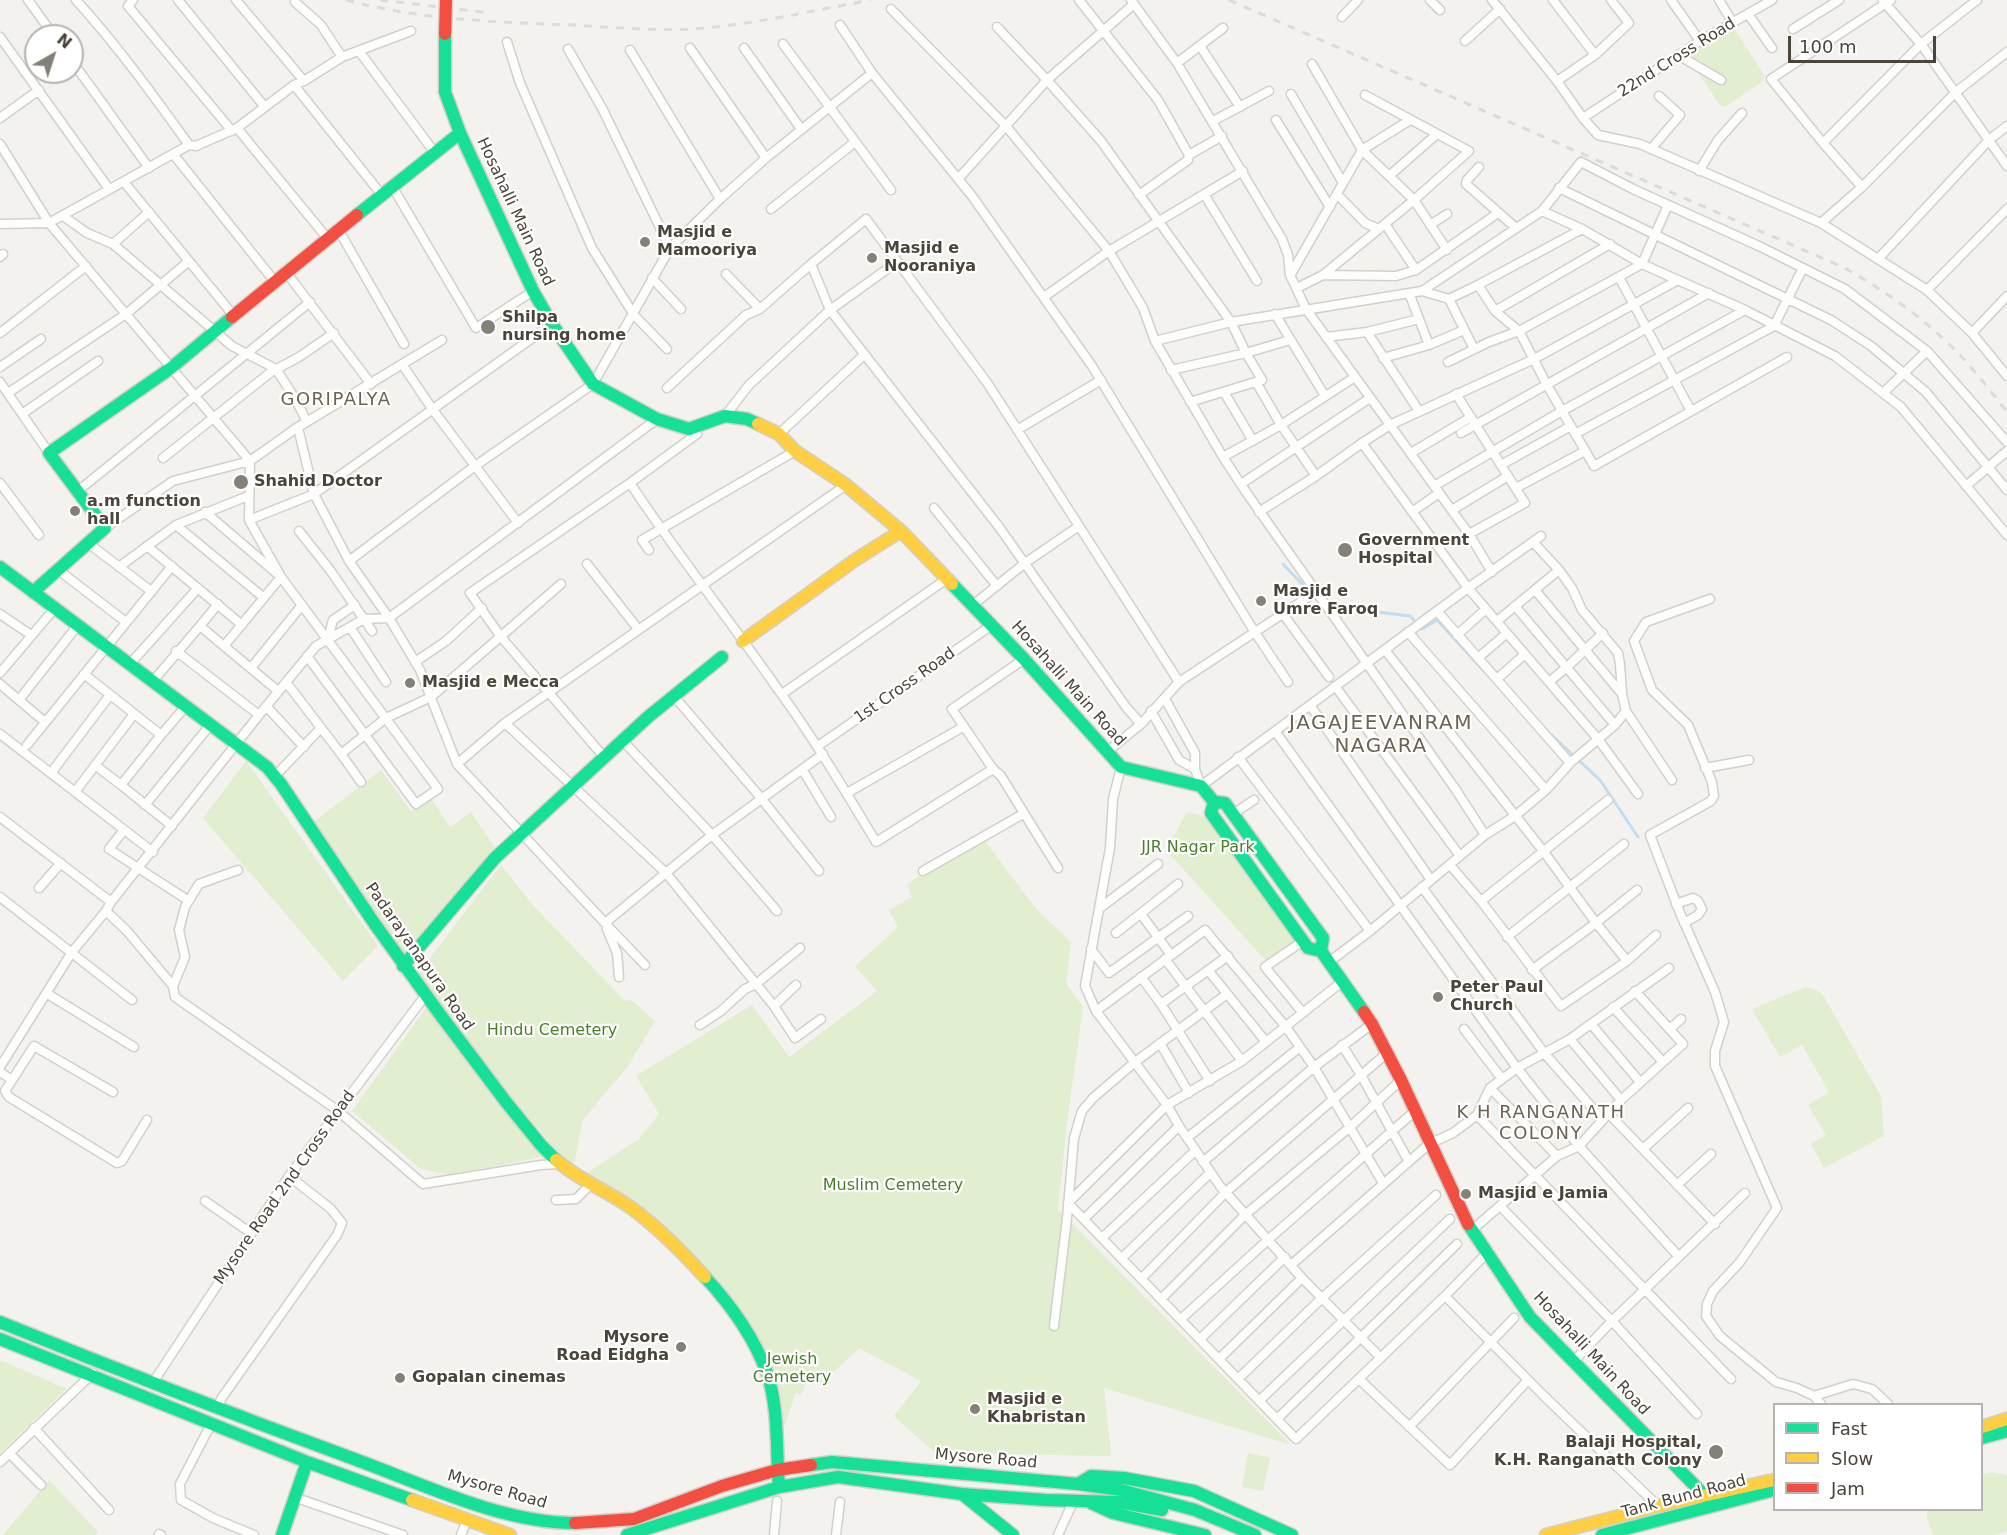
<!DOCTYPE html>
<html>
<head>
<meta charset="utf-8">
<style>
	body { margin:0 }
	#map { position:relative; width:2007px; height:1535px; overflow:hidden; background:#f4f2ee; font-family:"DejaVu Sans",sans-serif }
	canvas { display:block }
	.legend { position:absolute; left:1773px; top:1403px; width:210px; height:108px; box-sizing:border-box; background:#fff; border:2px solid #b7b4b0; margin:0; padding:8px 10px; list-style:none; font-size:18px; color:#4b4439 }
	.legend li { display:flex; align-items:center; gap:12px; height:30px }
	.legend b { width:30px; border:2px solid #b7b4b0 }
	.north { position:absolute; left:24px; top:24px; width:60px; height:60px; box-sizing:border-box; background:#fff; border:2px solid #b7b4b0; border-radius:50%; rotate:39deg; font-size:16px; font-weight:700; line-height:24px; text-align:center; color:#4b4439 }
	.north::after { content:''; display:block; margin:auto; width:21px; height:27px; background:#868178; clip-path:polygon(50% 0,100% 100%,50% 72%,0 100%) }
	.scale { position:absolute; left:1788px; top:36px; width:148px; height:27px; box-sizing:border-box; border:3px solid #4b4439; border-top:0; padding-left:8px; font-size:18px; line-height:21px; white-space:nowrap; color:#4b4439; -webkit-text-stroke:4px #fff; paint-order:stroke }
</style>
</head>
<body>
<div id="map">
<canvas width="2007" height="1535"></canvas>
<ul class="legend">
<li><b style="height:8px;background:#16e098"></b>Fast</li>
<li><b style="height:8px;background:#ffcf43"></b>Slow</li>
<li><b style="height:8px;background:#f24e42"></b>Jam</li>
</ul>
<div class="north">N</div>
<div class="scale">100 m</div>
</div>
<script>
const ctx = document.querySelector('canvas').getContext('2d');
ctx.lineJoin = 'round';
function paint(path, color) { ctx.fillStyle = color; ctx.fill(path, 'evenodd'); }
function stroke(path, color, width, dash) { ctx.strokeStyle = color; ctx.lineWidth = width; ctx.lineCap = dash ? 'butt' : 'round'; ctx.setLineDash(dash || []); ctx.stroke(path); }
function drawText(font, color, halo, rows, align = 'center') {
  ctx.font = font + ' "DejaVu Sans",sans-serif'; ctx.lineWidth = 4.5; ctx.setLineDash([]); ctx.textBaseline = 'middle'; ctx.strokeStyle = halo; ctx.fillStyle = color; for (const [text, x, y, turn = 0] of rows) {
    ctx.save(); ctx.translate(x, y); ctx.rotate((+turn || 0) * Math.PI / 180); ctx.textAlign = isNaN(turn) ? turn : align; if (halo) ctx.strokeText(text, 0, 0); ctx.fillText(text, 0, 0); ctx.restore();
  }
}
paint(new Path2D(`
	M1729 27 1734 28 1764 75 1763 81 1725 107 1720 105 1688 58 1690 52Z
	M246 761 378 946 343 981 203 818Z
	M381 770 411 811 431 798 450 827 471 812 498 852 405 958 311 824Z
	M1187 812 1206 817 1297 940 1266 961 1166 850Z
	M981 836 1037 910 1071 942 1066 983 1083 1007 1068 1114 1058 1209 1291 1445 1104 1388 1111 1456 935 1453 894 1416 921 1381 859 1348 821 1384 808 1379 801 1395 796 1393 783 1430 775 1377 756 1338 736 1309 652 1214 587 1173 639 1139 659 1114 636 1076 752 1005 789 1057 877 991 855 966 898 927 889 910 912 897 907 884Z
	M501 865 532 904 624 1000 633 1001 655 1021 628 1066 583 1120 574 1164 561 1155 507 1092 417 975Z
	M1805 987 1817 990 1823 995 1881 1096 1884 1136 1824 1168 1811 1144 1826 1135 1808 1105 1829 1092 1802 1045 1780 1057 1752 1009Z
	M426 1008 542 1157 449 1175 421 1169 352 1111Z
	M0 1360 67 1389 0 1453Z
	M1248 1453 1270 1458 1263 1491 1242 1487Z
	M1992 1472 2007 1475V1532L1994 1535H1933L1927 1518V1510H1982V1474Z
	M49 1480 98 1532 96 1535H3Z`), '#e1eecf');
stroke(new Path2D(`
	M1283 564 1319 602
	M1328 606 1410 616 1422 629 1437 620 1483 670
	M1546 730 1600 780 1638 837`), '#c0ddf1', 3);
const street = new Path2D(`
	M28 0 54 36
	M76 0C117 45 153 95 189 145
	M133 0 128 6 232 131
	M178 0 264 106
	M236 0 304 81
	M1079 0 1158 100 1189 155 1188 160 1139 195
	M1131 0 1177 63 1282 239 1288 255 1290 275 1306 309 1469 534 1492 572
	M1430 0 1440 10
	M1492 0 1557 81 1583 118 1598 135 1640 144 1821 223 1927 290 1972 333 2007 376
	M1553 0 1595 55
	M1671 0 1700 41
	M1719 0 1733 23
	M1883 1 1921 44 2007 166
	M295 2 321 25 342 57
	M891 9 1005 125 1109 251 1143 308 1155 341
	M1748 14 1772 48
	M1342 17 1358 0
	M840 25 872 73 972 196 1092 366 1254 631 1288 682
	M997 27 1047 80 1101 141 1231 322 1246 353 1262 380 1190 402
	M1793 29 1839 0
	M0 37 109 189
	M1465 41 1500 9
	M507 42 520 83 592 248 634 315 667 349
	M783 44 891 190
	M1200 46 1240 107
	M690 48 766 158
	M744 48 801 129
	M568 49 602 108 670 248
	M630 50 720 199
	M359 51 435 153
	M1678 55 1721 80
	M72 61 149 168
	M1177 63 1223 28
	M1312 64 1362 150 1414 200 1447 250
	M1557 81 1595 55 1629 23 1611 0
	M294 85 381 194
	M1291 94 1343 183
	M0 118 39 90
	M1583 118 1700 41 1772 0
	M1276 120 1330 207
	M1213 121 1269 91
	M237 128 327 238
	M1823 143 1771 79 1891 0
	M0 144 49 223 250 461 249 520 281 577 438 789 416 804 307 656
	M1651 149 1680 115 1659 96
	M174 155 275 282
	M1189 155 1222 136
	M1479 167 1467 180 1466 184 1516 228
	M1699 171 1718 140 1742 113
	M1389 176 1437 134
	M959 178 1047 80 1134 4
	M124 182 234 316
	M392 186 476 328 533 291
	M1862 187 1823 143 1921 44 1977 0
	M1559 188 1831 320 1871 346 1926 392 2007 490
	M1204 194 1257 281
	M1337 194 1365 223 1379 229
	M771 209 855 142
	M1542 211 1582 229 1642 264 1745 310 1835 356 1901 407 2007 535
	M63 216 87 233 113 244 232 346 276 369 296 400 307 422
	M1821 223 1862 187 1956 92 2007 52
	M0 224 49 223 189 145 196 146 237 128 294 85 304 81 342 57 411 31
	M1385 224 1416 270
	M1430 225 1447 214
	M338 229 404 344
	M113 244 149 212
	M0 257 3 254
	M1878 259 1990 139 2007 126
	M811 264 830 310 999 527 1126 707 1141 724 1179 682 1316 592
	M286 272 371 384
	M726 274 760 309
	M1291 274 1362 150 1410 120
	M1323 275 1396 276 1416 270 1498 213
	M1619 277 1691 411
	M652 278 681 309
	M1478 285 1582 229
	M1297 288 1323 275 1414 200 1469 151 1365 95
	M1927 290 2007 209
	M1422 291 1449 299 1478 285 1495 311 1519 331 1547 385 1594 466 1787 357
	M1409 293 1429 345
	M1044 297 1109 251 1243 171
	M1449 299 1474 349
	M1495 311 1610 244
	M1275 314 1325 396
	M1367 332 1419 411
	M0 333 86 266
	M1972 333 2007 296
	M1326 337 1367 332 1419 319
	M1383 358 1429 345 1464 330
	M1448 362 1489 342 1519 331 1642 264 1668 205
	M402 364 433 410 518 523
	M0 367 41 339
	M1171 370 1246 353 1290 340
	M0 382 49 453
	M1256 382 1281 425 1316 476
	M667 388 746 315 760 309 811 264 866 219 988 384 1179 682
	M1224 392 1253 441
	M8 393 126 314 189 261
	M1883 393 1927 351
	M1456 394 1525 503 1469 534
	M22 414 98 361
	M725 416 749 385 830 310 897 262
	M298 428 314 494 349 561 389 618 420 670 457 764
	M689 429 697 434 630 483C676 553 729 619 777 688 813 737 844 789 876 842L993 769
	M1017 430 1101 380
	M1461 433 1709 293
	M779 434 864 355
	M1575 434 1774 326 1803 268
	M1411 453 1471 417
	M1223 457 1281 425 1355 377
	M163 458 271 372 299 357 334 333
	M1501 465 1571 426
	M0 483 39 535
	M1241 484 1370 398
	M1434 486 1562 411 1745 310
	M1966 486 2007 451
	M1516 488 1585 451
	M78 491 310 302
	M934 508 997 586
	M1452 510 1508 476
	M205 512 281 577 224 646
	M1259 512 1316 476 1362 443
	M1412 512 1439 493
	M249 520 314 494 552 324
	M176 525 264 598
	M105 528 173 481 250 461 295 429 442 340
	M299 531 330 570 372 631
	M1533 542 1559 570 1572 588 1582 610 1618 653 1620 664 1622 694 1626 711 1615 725
	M88 543 151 591
	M147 546 242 625
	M649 550 642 540 795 451
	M349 561 475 466 593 384 670 248 720 199 766 158 872 73
	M587 564 638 629
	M119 567 176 525 248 496
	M57 569 126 622
	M1535 590 1622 694
	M1710 599 1646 622 1634 641 1652 690 1688 725 1712 782 1714 796 1711 801 1650 835 1680 913 1715 992 1724 1022 1715 1051V1066L1777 1208 1740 1262 1713 1291 1707 1304 1706 1316 1720 1336 1776 1382 1797 1388 1814 1396 1821 1404
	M973 605 1025 563 1079 526
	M1437 611 1570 763
	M0 614 31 635
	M1283 614 1329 677
	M1497 621 1559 570
	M200 626 218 604
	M350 627 386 682
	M1408 632 1546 790
	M1457 635 1486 609
	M328 639 333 620 355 605
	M1385 650 1544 852 1596 923 1627 961
	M176 651 259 715
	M1478 658 1507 633
	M1024 659 952 709 993 769 1001 776 1058 868
	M415 662 446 641 482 608
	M130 664 198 588
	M251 668 302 605
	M0 673 55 608
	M84 674 161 735 121 785 172 826
	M1497 679 1525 654
	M153 681 200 626 278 691
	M286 682 341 754 386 718 431 697 561 584
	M1549 682 1567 667 1603 633
	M0 684 45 722
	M1335 686 1460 856
	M782 694 948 578
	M673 695 761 798 819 871
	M1165 699 1195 753V769L1201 786 1468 588 1541 536
	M19 700 78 625
	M1310 705 1431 880
	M266 706 304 747
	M1151 711 1179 760 1195 769
	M1626 711 1672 780
	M505 723 666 873 774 1006 795 1038 821 1019
	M1275 731 1517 1068 1579 1146 1679 1257
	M0 734 153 852
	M161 735 186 706
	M622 740 712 835 777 911
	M27 745 172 566
	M818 746 992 625
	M1107 752 1141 724
	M341 754 361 782
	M823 754 712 835 605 923 457 764 505 723 846 485
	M604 757 501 637 470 593 630 483
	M1238 757 1370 931
	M95 765 121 785
	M1121 767 1113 799 1110 848 1085 986 1096 1011 1167 1105 1179 1126 1220 1186 1302 1278 1381 1358
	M1705 768 1749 760
	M802 769 831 817
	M51 773 110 695
	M275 776 321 728
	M75 792 134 714
	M847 793 963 727
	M1638 794 1598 739 1468 588 1362 443 1390 425 1534 359 1678 280
	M145 805 211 724
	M1233 814 1254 800
	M0 817 111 902
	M124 830 109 849 189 901
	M1485 835 1456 790 1246 492 1223 457 1155 341 1231 322 1422 291 1542 211 1581 162 1633 189 1761 247 1845 289 1927 351 2007 442
	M1450 865 1481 901 1561 1006 1627 961 1656 935
	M923 871 1023 814
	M1422 887 1545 1054 1603 1120
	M39 888 61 863
	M0 897 132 1000
	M1481 901 1608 800
	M1676 904 1693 898 1698 901 1702 909 1698 915 1684 923
	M1100 908 1158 864
	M106 911 127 931 173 986 175 997 337 1110 423 1184 541 1165 559 1164
	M1141 914 1171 955
	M605 923 645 965
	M607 929 617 953 619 977
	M1116 933 1178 884
	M1507 937 1624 844
	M1091 949 1109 973 1188 916
	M1165 959 1242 1061
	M1329 962 1370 931 1485 835 1515 816 1546 790 1571 762 1615 725 1515 606
	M1208 970 1266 1042
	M1532 970 1596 923 1637 890
	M1141 977 1161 1004 1210 1081
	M1343 981 1242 1061 1167 1105 1068 1203 1296 1439 1445 1296 1486 1254
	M173 986 185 957 179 930 185 907 199 884 238 870
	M46 993 134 1047
	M1161 1004 1228 956
	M774 1006 796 985
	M1613 1007 1663 1062
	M1096 1011 1205 930 1286 1027 1314 1067 1383 1183
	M1303 1013 1265 967 1303 941
	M1591 1024 1640 1082
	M700 1025 721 1011 745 989 756 984 800 948
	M1464 1029 1502 1079
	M1670 1029 1681 1019
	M1570 1039 1621 1100
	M1160 1043 1189 1093
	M1342 1045 1361 1075 1409 1162
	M0 1067 72 952 106 911 111 902 259 715 316 646 364 619 389 618 657 419
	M0 1072 12 1080
	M1490 1088 1557 1156
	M113 1092 34 1046 5 1091 9 1097 117 1163 122 1161 147 1120
	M1609 1114 1715 1224
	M1477 1115 1731 1379
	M1187 1138 1300 1047
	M1643 1149 1688 1108
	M1203 1162 1314 1067 1372 1024
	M1677 1185 1711 1154
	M556 1200 576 1199 591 1184
	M205 1201 251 1233
	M1500 1206 1612 1321 1697 1414
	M1084 1219 1179 1126
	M1471 1231 1557 1156 1579 1146 1621 1100 1683 1044 1635 991
	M1102 1238 1195 1151
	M1122 1258 1210 1173
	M1291 1265 1429 1144 1453 1133 1477 1115 1490 1088 1517 1068 1570 1039 1669 968
	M1141 1279 1226 1192 1387 1053
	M1445 1296 1543 1395 1658 1506
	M1161 1299 1246 1214 1350 1127 1401 1080
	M1181 1319 1269 1239 1415 1111
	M1054 1326 1067 1218 1074 1138 1082 1111 1093 1098 1135 1062 1227 994
	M1200 1339 1285 1257
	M1219 1359 1302 1278
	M1573 1362 1612 1321 1745 1193
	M1238 1379 1322 1298 1436 1195
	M1359 1379 1450 1465 1528 1380
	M152 1384 289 1176 425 996
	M1814 1396 1853 1384 1872 1389 1888 1404
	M1259 1401 1450 1219
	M218 1408 221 1399 337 1235 342 1223 331 1209 289 1176
	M1277 1419 1457 1244
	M211 1424 180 1484 181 1500 213 1518 254 1535
	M1409 1427 1514 1318
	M34 1428 109 1510
	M9 1453 41 1485
	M0 1462 93 1373
	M294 1497 403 1535
	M159 1534 161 1535
	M461 1535 467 1520
	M774 1535 777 1501
	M836 1535 840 1502
	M1058 1535 1074 1500`);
const fast = new Path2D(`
	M445 34V92L460 133 533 291 552 324 593 384 657 419 689 429 725 416 747 419 758 424
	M357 215 460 133
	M0 567 267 767 281 784 374 923 439 1013 506 1102 541 1145 556 1160
	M952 584 1024 659 1121 767 1201 786 1214 802 1225 803 1323 938 1321 951 1364 1012
	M33 592 105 528 49 453 171 368 232 317
	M1214 802 1211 813 1308 948 1321 951
	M403 966 495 858 648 717 722 657
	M1468 1224 1530 1317 1710 1501
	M705 1277C730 1304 754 1337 767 1373 779 1408 776 1450 779 1487
	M0 1322C118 1370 237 1416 357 1460 425 1485 502 1523 575 1523
	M0 1339 307 1462 412 1500
	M1982 1438 2007 1431
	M811 1465 832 1462 1078 1484 1121 1490 1195 1510 1255 1535
	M1078 1484 1091 1476 1124 1478 1194 1491 1292 1535
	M962 1494 1013 1535
	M1091 1503 1113 1513 1205 1535
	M282 1535 307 1462
	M627 1535 779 1487 838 1477 962 1494 1046 1500 1118 1502 1162 1510
	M1602 1535 1774 1490`);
const slow = new Path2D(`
	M758 424 779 434 795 451 846 485 901 531 952 584
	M743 641 855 560 901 531
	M556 1160C579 1180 607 1191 630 1207 658 1227 682 1252 705 1277
	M1982 1427 2007 1419
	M412 1500 510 1535
	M1546 1535 1658 1506 1774 1480`);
const jam = new Path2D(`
	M232 317 357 215
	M1364 1012 1372 1024 1401 1080 1468 1224
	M575 1523 634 1519 722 1486 777 1470 811 1465`);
stroke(street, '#d2d0cb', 11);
stroke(fast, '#d3cfc5', 15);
stroke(slow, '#d3cfc5', 15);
stroke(jam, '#d3cfc5', 15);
stroke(street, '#fdfdfc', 8);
stroke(fast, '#16e098', 12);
stroke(slow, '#ffcf43', 12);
stroke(jam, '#f24e42', 12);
stroke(new Path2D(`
	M346 0C421 20 496 22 572 25 611 27 652 31 691 29 752 25 811 11 871 0
	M380 0 490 13
	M1229 0 1845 268C1877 287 1908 307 1936 332 1963 355 1985 384 2007 412`), '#dbdbda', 3, [8, 8]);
const jamBridge = new Path2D(`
	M445 34 446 0`);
stroke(jamBridge, '#d3cfc5', 15, []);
stroke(jamBridge, '#f24e42', 12);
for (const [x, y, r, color] of [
	[645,242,6,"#868178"],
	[872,258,6,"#868178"],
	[488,327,8,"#868178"],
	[241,482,8,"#868178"],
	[75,511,6,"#868178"],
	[1345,550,8,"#868178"],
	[1261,601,6,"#868178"],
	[410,683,6,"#868178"],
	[1438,997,6,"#868178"],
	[1466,1194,6,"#868178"],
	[681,1347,6,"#868178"],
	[400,1378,6,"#868178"],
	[975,1409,6,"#868178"],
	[1716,1452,8,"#868178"]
]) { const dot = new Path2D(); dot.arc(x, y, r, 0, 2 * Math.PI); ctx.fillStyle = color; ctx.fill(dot); stroke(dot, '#fff', 2); }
drawText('16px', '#4b4439', '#fff', [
	["22nd Cross Road",1677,58,-32],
	["Hosahalli Main Road",515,212,65],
	["Hosahalli Main Road",1068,684,48],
	["1st Cross Road",905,686,-35],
	["Padarayanapura Road",419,957,55],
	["Mysore Road 2nd Cross Road",285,1188,-55],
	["Hosahalli Main Road",1591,1354,47],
	["Mysore Road",986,1459,5],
	["Mysore Road",497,1490,16],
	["Tank Bund Road",1684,1497,-15]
]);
drawText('bold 16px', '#4b4439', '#fff', [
	["Masjid e",657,233],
	["Mamooriya",657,251],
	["Masjid e",884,249],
	["Nooraniya",884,267],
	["Shilpa",502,318],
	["nursing home",502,336],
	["Shahid Doctor",254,482],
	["a.m function",87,502],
	["hall",87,520],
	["Government",1358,541],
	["Hospital",1358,559],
	["Masjid e",1273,592],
	["Umre Faroq",1273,610],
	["Masjid e Mecca",422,683],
	["Peter Paul",1450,988],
	["Church",1450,1006],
	["Masjid e Jamia",1478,1194],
	["Mysore",669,1338,"right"],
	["Road Eidgha",669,1356,"right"],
	["Gopalan cinemas",412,1378],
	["Masjid e",987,1400],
	["Khabristan",987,1418],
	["Balaji Hospital,",1702,1443,"right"],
	["K.H. Ranganath Colony",1702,1461,"right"]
], 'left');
drawText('16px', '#4a7f2a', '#fff', [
	["JJR Nagar Park",1198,848],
	["Hindu Cemetery",552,1031],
	["Muslim Cemetery",893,1186],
	["Jewish",792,1360],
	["Cemetery",792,1378]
]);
ctx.letterSpacing = '1.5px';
drawText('18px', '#6e6250', '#fff', [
	["GORIPALYA",336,400],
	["K H RANGANATH",1541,1113],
	["COLONY",1541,1134]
]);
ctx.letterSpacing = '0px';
ctx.letterSpacing = '1.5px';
drawText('20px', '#6e6250', '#fff', [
	["JAGAJEEVANRAM",1381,724],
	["NAGARA",1381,747]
]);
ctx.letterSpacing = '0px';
</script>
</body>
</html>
